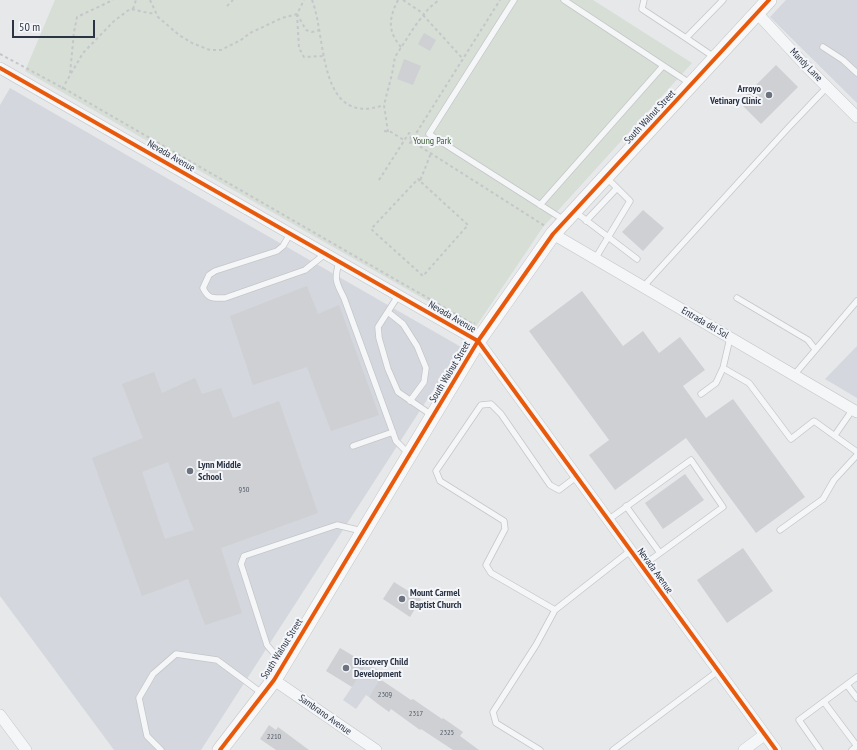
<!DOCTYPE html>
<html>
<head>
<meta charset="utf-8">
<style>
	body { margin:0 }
	#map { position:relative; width:857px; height:750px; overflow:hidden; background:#e6e8ea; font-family:"PT Sans Narrow",sans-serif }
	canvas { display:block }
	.scale { position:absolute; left:12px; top:20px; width:83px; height:18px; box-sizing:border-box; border:2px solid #2b3445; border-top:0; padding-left:5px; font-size:12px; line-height:14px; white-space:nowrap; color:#2b3445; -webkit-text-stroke:3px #f4f6f9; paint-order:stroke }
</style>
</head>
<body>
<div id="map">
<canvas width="857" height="750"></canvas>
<div class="scale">50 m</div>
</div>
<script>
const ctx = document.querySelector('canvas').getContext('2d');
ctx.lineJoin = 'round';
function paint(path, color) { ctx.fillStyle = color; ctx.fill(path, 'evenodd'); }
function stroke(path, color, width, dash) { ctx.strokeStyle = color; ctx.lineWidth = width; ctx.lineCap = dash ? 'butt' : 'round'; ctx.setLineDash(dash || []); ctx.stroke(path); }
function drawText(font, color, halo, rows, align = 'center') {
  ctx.font = font + ' "PT Sans Narrow",sans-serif'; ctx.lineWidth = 4; ctx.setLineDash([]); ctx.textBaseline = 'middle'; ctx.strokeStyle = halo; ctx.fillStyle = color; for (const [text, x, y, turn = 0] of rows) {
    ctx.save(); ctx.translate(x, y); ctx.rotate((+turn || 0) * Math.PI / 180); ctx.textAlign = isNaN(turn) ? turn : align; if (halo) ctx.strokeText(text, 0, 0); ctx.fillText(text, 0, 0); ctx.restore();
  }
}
paint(new Path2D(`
	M786 0H857V103L770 17Z
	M10 88 461 347 201 750H114L0 596V105Z
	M857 346V398L825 379Z
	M368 663 384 674 369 697 366 695 356 709 343 700Z`), '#d4d7dd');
paint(new Path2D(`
	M55 0H593L692 63 543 227 475 328 25 71Z`), '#d6ded6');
paint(new Path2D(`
	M424 33 436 40 430 51 418 44Z
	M404 59 421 66 413 85 397 79Z
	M776 65 798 87 761 124 739 102Z
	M643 210 664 228 643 251 622 232Z
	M307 286 318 314 339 305 379 415 331 431 307 367 253 385 230 316Z
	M582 291 623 346 643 331 659 353 680 337 705 370 683 386 706 418 733 399 805 497 756 533 686 438 615 490 589 455 609 440 529 331Z
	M154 372 162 393 195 378 202 394 221 388 233 418 279 401 318 513 221 548 242 613 205 625 188 579 142 596 92 458 143 438 122 384ZM168 462 194 530 165 539 142 472Z
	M685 474 704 500 663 529 645 503Z
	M743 548 773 591 727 623 697 580Z
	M394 582 421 599 410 617 383 599Z
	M340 648 367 664 352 687 326 671Z
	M380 679 411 700 413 699 442 719 443 718 463 732 460 736 479 750H453L421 729 420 730 391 709 389 712 378 704 369 697Z
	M269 725 276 730 278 727 309 750H276L260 739Z`), '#ced0d3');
const lane = new Path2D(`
	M514 0 429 134 564 220
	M564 0 691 84
	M644 0 642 9 686 38 723 0
	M686 38 714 57
	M823 47 843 60 857 73
	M540 205 663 66
	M574 211 637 259
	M586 221 617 188
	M290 234 283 246 277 251 215 271 209 275 203 288C209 300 213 298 225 298L305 270 325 254
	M595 259 630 201 606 177
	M339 262C334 280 336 282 344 298L396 441 408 453
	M643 287 788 128 827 87
	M398 296 378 327 379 338 388 369 398 392 433 416
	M737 298 808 340 815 349
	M388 312 403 324 417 346 426 368 424 382 410 401
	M723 368 749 383 791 439 814 421 857 452
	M794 375 857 301
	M701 394 716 383 723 368 730 338
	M835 435 853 409
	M353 446 393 432
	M626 506 660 553 642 566
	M608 520 691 460 723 507 660 553
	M780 530 823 499 834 480 857 455
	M555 610 491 573 486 565 505 529 504 521 440 481 436 471 481 405 491 404 501 414 550 485 559 490 576 477
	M283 664 267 645 241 564 244 556 337 525 362 531
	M847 685 857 698
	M824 702 857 746
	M161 750 147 736 139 698 153 674 176 654 217 660 263 694
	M540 750 496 723 493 712 536 645 555 610 630 551
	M613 750 718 671
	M820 750 799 720 857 677
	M852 750 857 746`);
const street = new Path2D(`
	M757 13 805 65 857 117
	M0 68 478 341 776 750
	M553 234 857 412
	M274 680 376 750
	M0 715 26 750
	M744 750 764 735`);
const secondary = new Path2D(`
	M220 750 274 680 478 341 553 234 769 0`);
stroke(lane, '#c4c6c8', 7);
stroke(street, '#c4c6c8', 12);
stroke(secondary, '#c4c6c8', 16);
stroke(new Path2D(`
	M150 0 158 17 179 35 192 43 210 50H221L241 40 250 33 282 18 297 14 304 0
	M312 0C327 38 317 128 384 105
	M398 0C389 18 387 31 401 47
	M403 0 424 14
	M227 6 233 0
	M133 9 136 0
	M297 14 299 48 304 57 323 56
	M297 14 306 30 312 32 320 30
	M423 15 463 59
	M0 54 63 88 473 324 475 323
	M70 73 74 32 77 17 113 0
	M62 89 83 53 114 21 130 9C139 10 147 14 156 13
	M384 131 391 132 404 140
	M388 132 384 105 392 74 395 57 415 26 429 8 439 0
	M410 143 500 0
	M379 180 409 133 411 135 410 143 413 142 545 226
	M420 181 418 179 371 229 423 276 468 225 420 181 431 153`), '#c5c6ca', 2, [3, 3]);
stroke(lane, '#f5f6f7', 5.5);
stroke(street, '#f5f6f7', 11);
stroke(secondary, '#f8f8f8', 15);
stroke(new Path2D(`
	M0 68 478 341 776 750
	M220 750 274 680 478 341 553 234 769 0`), '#e8590c', 4);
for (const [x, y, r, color] of [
	[769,95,4,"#6c737f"],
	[190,471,4,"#6c737f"],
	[402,599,4,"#6c737f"],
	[346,668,4,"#6c737f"]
]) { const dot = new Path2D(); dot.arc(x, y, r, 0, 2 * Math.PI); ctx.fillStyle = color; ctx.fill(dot); stroke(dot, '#f4f6f9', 1.5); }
drawText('8px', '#545c69', null, [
	["950",244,490],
	["2309",385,695],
	["2317",416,714],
	["2325",447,733],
	["2210",274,737]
]);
drawText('10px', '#2b3445', '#f4f6f9', [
	["Mandy Lane",806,65,46],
	["South Walnut Street",650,117,-47],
	["Nevada Avenue",171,156,30],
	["Nevada Avenue",452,317,30],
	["Entrada del Sol",705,323,30],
	["South Walnut Street",450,372,-59],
	["Nevada Avenue",655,571,54],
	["South Walnut Street",282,649,-58],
	["Sambrano Avenue",325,715,35]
]);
drawText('bold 10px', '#2b3445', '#f4f6f9', [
	["Arroyo",761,89,"right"],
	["Vetinary Clinic",761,101,"right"],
	["Lynn Middle",198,465],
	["School",198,477],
	["Mount Carmel",410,593],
	["Baptist Church",410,605],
	["Discovery Child",354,662],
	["Development",354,674]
], 'left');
drawText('10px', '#3f6138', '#f4f6f9', [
	["Young Park",432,141]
]);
</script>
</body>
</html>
